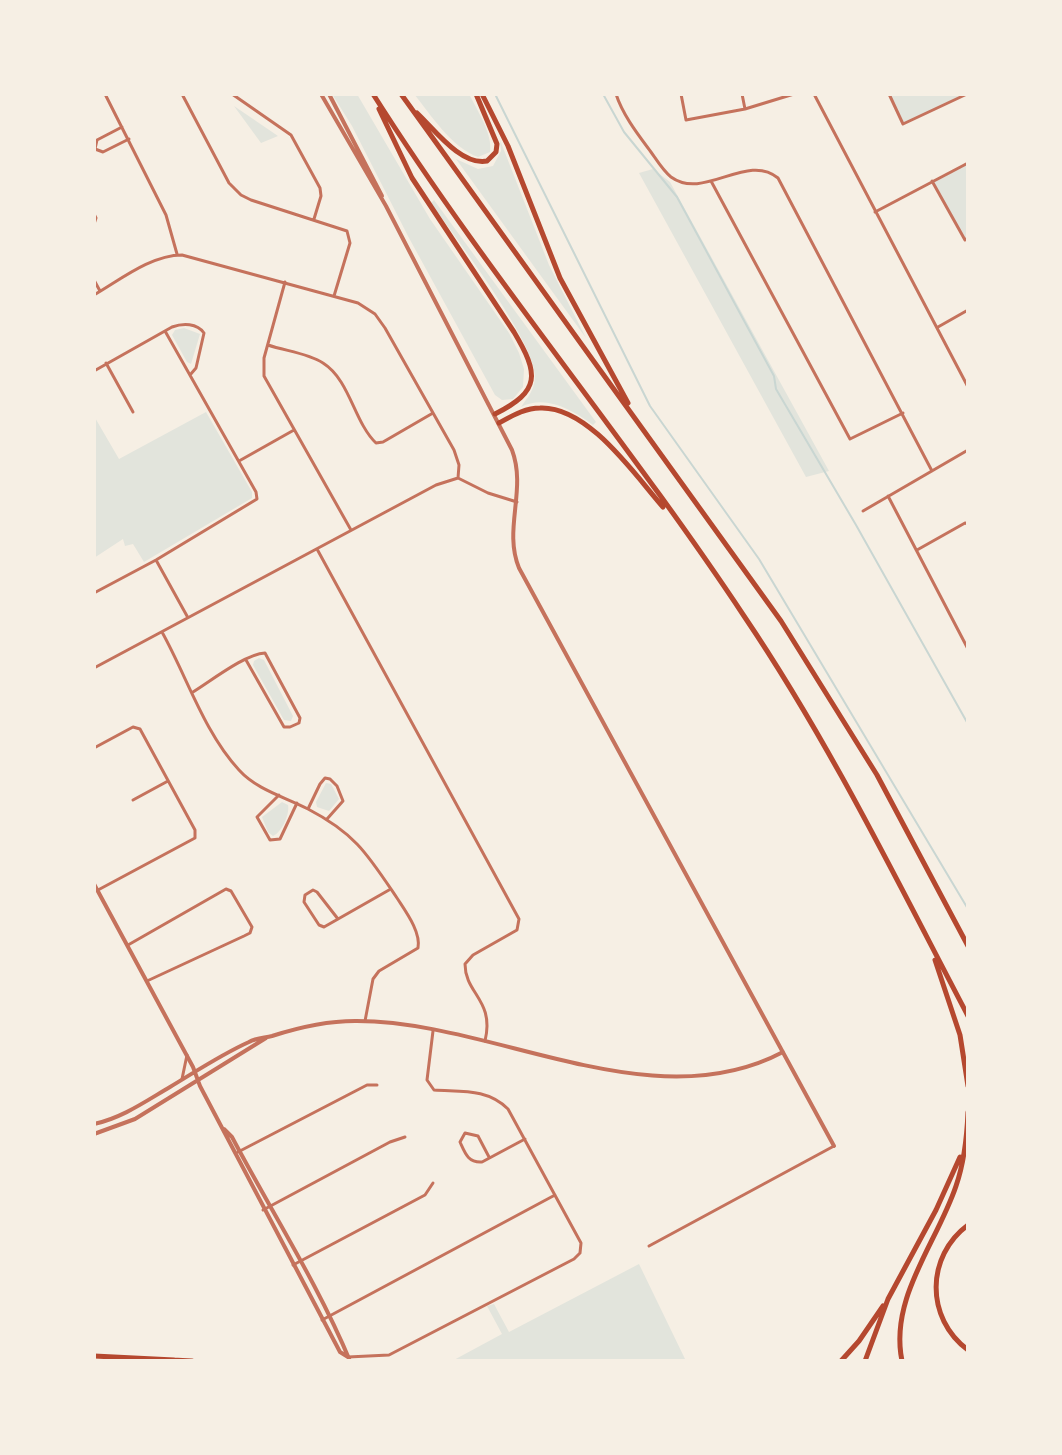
<!DOCTYPE html>
<html>
<head>
<meta charset="utf-8">
<style>
	body { margin:0 }
	#map { position:relative; width:1062px; height:1455px; overflow:hidden; background:#f6efe4; font-family:Karla,sans-serif }
	canvas { display:block }
	.frame { position:absolute; inset:0; border:96px solid #f6efe4; pointer-events:none }
</style>
</head>
<body>
<div id="map">
<canvas width="1062" height="1455"></canvas>
<div class="frame"></div>
</div>
<script>
const ctx = document.querySelector('canvas').getContext('2d');
ctx.lineJoin = 'round';
function paint(path, color) { ctx.fillStyle = color; ctx.fill(path, 'evenodd'); }
function stroke(path, color, width, dash) { ctx.strokeStyle = color; ctx.lineWidth = width; ctx.lineCap = dash ? 'butt' : 'round'; ctx.setLineDash(dash || []); ctx.stroke(path); }
paint(new Path2D(`
	M332 94H357L430 219 509 333 519 353 524 369 523 387 513 399 502 400 495 395 409 238 352 126Z
	M414 94H469C477 110 493 134 490 152L478 157C451 147 431 115 414 94Z
	M889 94H966L903 124Z
	M234 106 278 136 261 143Z
	M500 140 549 265 586 338 456 159 478 169 493 166 501 151Z
	M968 163V238L965 240 932 181Z
	M653 169 670 182 829 471 806 477 639 173Z
	M434 200 596 422 593 425C573 410 545 394 521 407 527 398 535 390 535 376 534 340 455 237 431 203Z
	M184 328 200 334 191 364 187 362 172 335 175 330Z
	M206 412 252 492V498L144 562 133 544 125 546 123 539 94 558V416L119 459Z
	M259 658 264 660 293 716 291 721 284 720 253 665 254 661Z
	M326 783 331 784 339 799 329 811 317 807 316 802Z
	M282 802 288 805C290 814 282 832 273 836L268 832 262 817Z
	M639 1264 686 1361H452L502 1334 487 1306 494 1304 509 1332Z`), '#e2e4dc');
stroke(new Path2D(`
	M495 94 650 406 759 559 968 909
	M603 94 624 132 677 197 774 376 776 389 856 525 968 724`), '#c9d6d2', 2);
stroke(new Path2D(`
	M105 94 166 215 177 254
	M182 94 229 183 241 195 251 200 347 231 350 243 334 296
	M232 94 291 135 320 188 321 196 314 219
	M616 94C622 113 636 132 648 148 655 157 662 170 671 177 704 201 747 152 778 178L932 471
	M681 94 686 120 745 109 794 94
	M742 94 745 109
	M814 94 968 387
	M889 94 903 124 967 94
	M122 127 97 140 95 149 103 152 129 139
	M711 181 850 439 903 413
	M932 181 965 240 968 238
	M875 212 968 163
	M94 214 96 218 94 224
	M94 280 100 291
	M285 282 264 358V376L351 530
	M94 295C120 280 151 255 182 255L358 303 375 314 385 328 454 450 459 465 458 478
	M938 327 968 310
	M268 345C285 351 308 353 323 363 350 380 354 422 376 443L383 442 433 413
	M106 363 133 412
	M94 371 172 327C183 323 197 323 204 333L196 368 190 375
	M239 461 294 430
	M458 478 488 493 517 502
	M888 496 968 649
	M863 511 968 450
	M317 549 519 919 517 930 473 955 465 964C465 994 495 1000 485 1041
	M917 550 965 523 968 524
	M156 560 187 616
	M94 593 156 560 257 499 256 492 165 331
	M162 632C187 677 204 732 239 770 257 790 285 797 308 809 356 834 368 855 397 898 406 912 421 932 418 948L379 971 373 979 365 1021
	M94 668 436 485 458 478
	M193 692C211 681 245 654 265 653L300 718 299 723 290 727H284L246 660
	M94 748 133 727 140 729 195 830V838L98 890
	M279 795 257 817 270 840 280 839 297 803
	M133 800 168 781
	M308 809 320 784 325 778 330 779 337 786 343 801 327 819
	M338 919 317 892 313 890 305 895 304 902 319 925 324 927 389 890
	M128 945 226 889 231 891 252 927 250 933 244 936 147 981
	M182 1079 187 1055
	M238 1152 367 1085H377
	M489 1157 478 1136 465 1133 460 1142C465 1153 468 1163 482 1162L525 1139
	M263 1210 390 1142 405 1137
	M649 1246 834 1146
	M293 1265 425 1195 433 1183
	M322 1320 555 1195
	M348 1357 389 1355 574 1259 580 1253 581 1243 508 1109C487 1088 461 1092 434 1090L427 1080 433 1031`), '#c5725c', 3);
stroke(new Path2D(`
	M321 94 386 206 512 450C527 490 503 529 519 568L834 1146
	M329 94 382 196
	M94 884 193 1067 200 1086 340 1352 348 1357
	M94 1124C122 1118 146 1101 170 1087 195 1072 222 1054 249 1042 256 1038 264 1038 272 1036 300 1027 326 1021 355 1021 493 1020 651 1122 783 1052
	M224 1129 232 1137C271 1211 318 1284 350 1361
	M94 1134 135 1119 266 1038`), '#c5725c', 4);
stroke(new Path2D(`
	M373 94C487 274 626 438 744 616 830 743 897 881 968 1016
	M401 94 781 621 877 775 968 946
	M482 94 508 146 560 278 628 403
	M379 109 412 178 514 332C539 374 541 391 495 414
	M417 113C434 129 461 166 487 161L496 152 497 144 476 94
	M499 423C512 416 525 408 540 408 588 406 634 474 663 507
	M935 960 960 1035 968 1086
	M968 1225C926 1256 925 1318 968 1350
	M94 1356 174 1360
	M173 1360 192 1361
	M132 1361 147 1360
	M841 1361 859 1341 883 1306
	M865 1361 888 1299 936 1210 960 1157
	M902 1361C889 1298 937 1243 956 1186 964 1163 967 1136 968 1112`), '#b5482f', 5);
</script>
</body>
</html>
